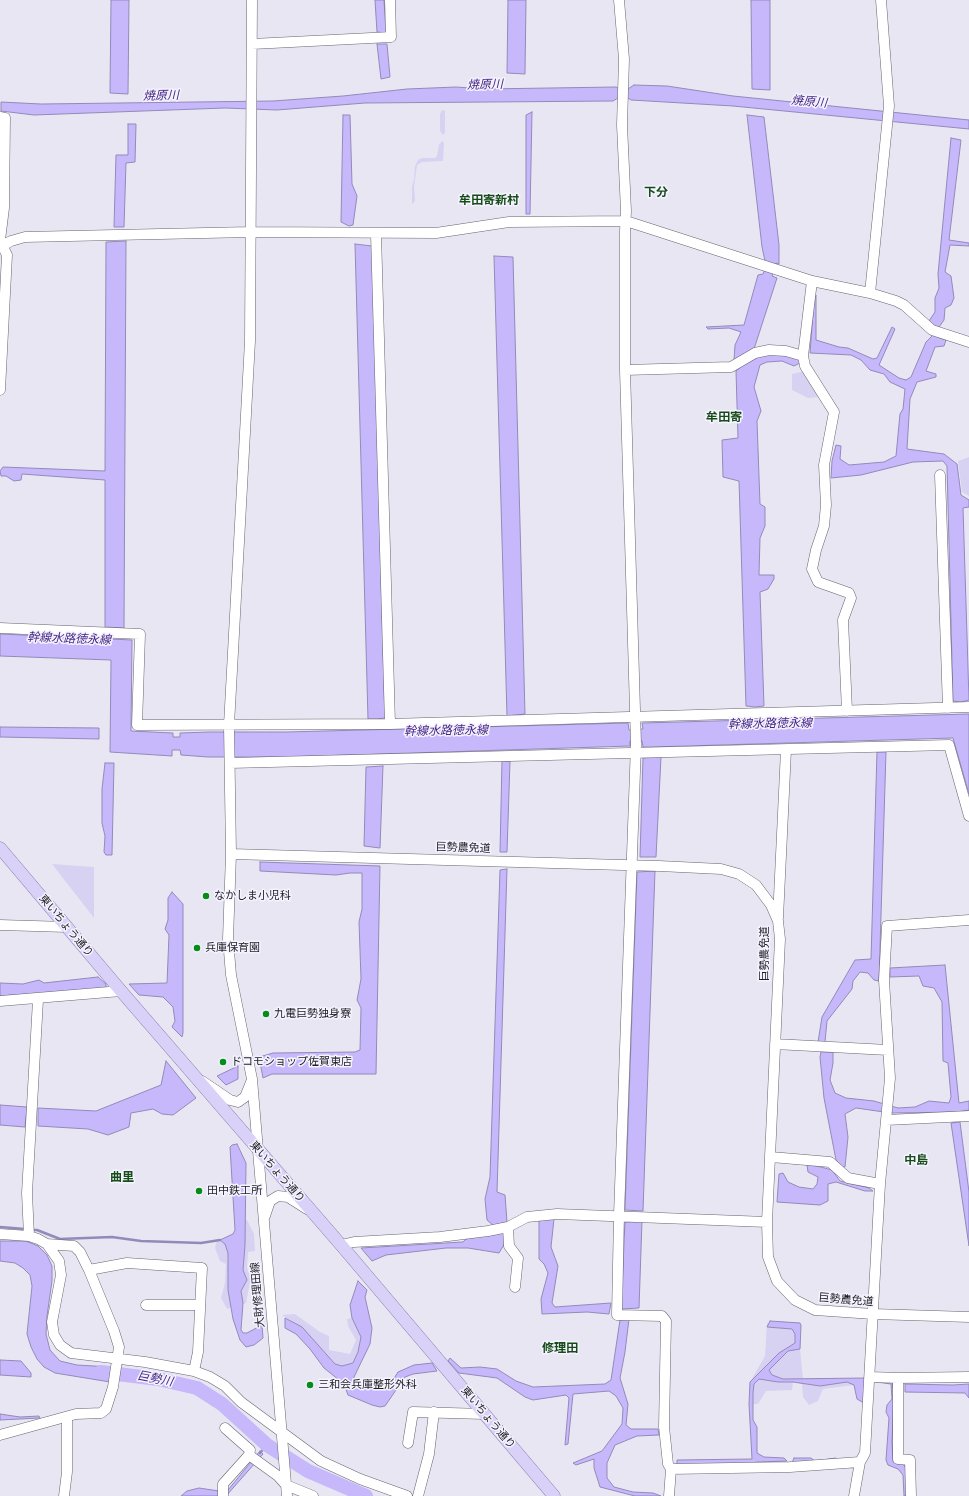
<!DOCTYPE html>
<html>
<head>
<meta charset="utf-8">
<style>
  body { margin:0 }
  canvas { display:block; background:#e8e6f2 }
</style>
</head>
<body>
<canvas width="969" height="1496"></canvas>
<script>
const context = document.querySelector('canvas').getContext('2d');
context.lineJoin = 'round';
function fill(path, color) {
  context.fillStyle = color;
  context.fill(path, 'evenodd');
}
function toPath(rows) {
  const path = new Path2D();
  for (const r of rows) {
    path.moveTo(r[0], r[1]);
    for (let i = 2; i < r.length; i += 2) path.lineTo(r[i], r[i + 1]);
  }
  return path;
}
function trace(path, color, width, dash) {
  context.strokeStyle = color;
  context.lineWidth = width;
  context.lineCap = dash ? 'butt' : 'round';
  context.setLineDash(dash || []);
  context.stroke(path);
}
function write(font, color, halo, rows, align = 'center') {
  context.font = font + ' Karla,"Noto Sans JP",sans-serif';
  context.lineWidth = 3;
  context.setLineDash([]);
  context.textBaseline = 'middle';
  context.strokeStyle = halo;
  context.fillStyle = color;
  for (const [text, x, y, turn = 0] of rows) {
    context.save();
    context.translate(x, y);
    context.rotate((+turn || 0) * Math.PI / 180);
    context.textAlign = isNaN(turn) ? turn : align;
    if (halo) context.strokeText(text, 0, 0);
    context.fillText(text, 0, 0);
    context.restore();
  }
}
fill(toPath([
  [442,110,445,111,445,133,443,135,440,131,440,114],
  [442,141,444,143,443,161,422,162,417,165,414,187,415,201,412,204,412,186,414,180,415,166,418,160,422,158,435,158,437,156,439,145],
  [805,371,821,397,808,398,792,390,792,374],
  [969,457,969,496,962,492,958,461],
  [52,864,94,867,94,918],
  [247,1220,254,1234,255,1251,248,1252,247,1268,251,1277,246,1303,227,1309,221,1298,225,1283,226,1264,220,1261,215,1248,217,1240,230,1240,238,1234,239,1221],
  [295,1314,320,1332,329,1336,329,1350,350,1354,356,1340,348,1326,347,1319,352,1318,361,1337,358,1352,353,1363,342,1366,335,1364,302,1328,282,1315],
  [767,1323,801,1325,800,1349,803,1379,855,1378,854,1385,823,1389,818,1401,809,1405,803,1397,802,1384,793,1382,792,1390,766,1391,758,1404,749,1404,750,1382,765,1356]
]), '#d7d2f2');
const water = toPath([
  [111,0,129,0,128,94,110,93,111,0],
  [375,0,384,0,386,33,377,32,375,0],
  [508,0,526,0,525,74,507,73,508,0],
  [751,0,770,0,770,90,752,89,751,0],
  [377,44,387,44,390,77,381,79,377,44],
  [634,85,667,86,733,96,969,120,969,129,733,106,631,100,628,98,618,98,613,101,365,103,277,110,225,108,34,115,1,111,1,102,41,104,273,101,343,96,407,89,456,87,484,89,616,87,620,89,628,89,634,85],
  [532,112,530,214,526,214,526,115,532,112],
  [343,115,350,115,352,184,357,196,353,225,349,226,341,222,343,115],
  [747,115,764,117,779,245,779,264,776,263,772,276,777,278,754,349,747,363,764,354,780,353,800,359,800,363,794,366,782,361,767,362,760,365,754,387,761,411,757,421,760,504,765,507,765,526,760,538,759,575,774,575,774,579,768,589,760,592,764,706,755,707,746,706,739,481,723,477,722,440,738,438,736,371,743,365,734,360,735,345,741,332,729,328,708,329,706,327,744,325,758,275,763,274,768,262,765,261,762,247,747,115],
  [128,124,136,124,135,162,126,163,124,227,114,227,116,155,128,155,128,124],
  [951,138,961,140,949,240,969,243,969,246,950,245,945,272,951,276,954,298,951,305,945,308,944,320,939,327,937,337,946,340,944,346,935,347,926,371,936,374,936,377,917,382,910,399,907,449,944,454,957,464,961,495,969,500,969,507,963,508,969,700,961,702,953,701,947,466,943,461,913,462,861,475,831,478,832,461,836,445,841,446,840,459,849,465,884,462,896,456,900,414,903,409,905,389,890,382,884,374,870,370,861,360,851,355,810,353,814,299,816,295,816,340,839,347,848,348,873,359,877,358,892,327,895,329,879,365,899,378,906,380,911,377,926,342,932,336,935,326,929,321,935,312,935,298,939,288,938,274,951,138],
  [126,241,124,628,105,627,105,480,22,474,21,480,14,481,6,476,1,476,0,471,3,467,105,471,106,242,126,241],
  [355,244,372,246,385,718,376,719,368,719,355,244],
  [494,256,513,257,525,714,507,716,494,256],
  [0,634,132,640,131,731,173,733,173,737,180,737,180,733,209,732,287,732,628,723,629,730,643,729,642,723,969,714,969,794,953,738,653,747,643,747,642,741,630,741,630,746,286,757,208,757,181,755,180,750,172,750,172,756,110,752,111,660,0,656,0,634],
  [0,727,99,728,99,739,0,737,0,727],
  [877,752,886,752,879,981,874,980,868,973,860,972,853,981,852,989,827,1021,825,1042,818,1042,822,1017,855,960,871,959,877,752],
  [661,757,656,857,640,857,643,758,661,757],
  [502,761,510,761,507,852,500,852,502,761],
  [105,763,114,763,112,855,106,855,104,852,105,836,102,823,102,789,105,763],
  [383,766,380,848,364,846,366,767,383,766],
  [260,862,380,866,376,1074,272,1074,263,1078,259,1057,273,1053,355,1052,360,1050,361,1008,357,1000,361,979,359,922,362,909,362,873,350,873,336,875,260,871,260,862],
  [507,869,497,1192,505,1195,507,1222,494,1226,487,1220,485,1199,490,1177,500,870,507,869],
  [655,871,643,1211,625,1210,637,872,655,871],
  [172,892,183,904,183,1033,182,1037,172,1027,175,1021,173,1007,163,997,139,995,129,984,167,983,169,935,165,929,168,920,168,898,172,892],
  [945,965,959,1103,969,1101,969,1110,958,1112,891,1113,856,1108,845,1114,848,1137,845,1167,842,1167,836,1160,824,1098,820,1057,821,1052,833,1052,833,1063,830,1080,835,1093,846,1098,874,1101,898,1108,915,1107,929,1101,949,1103,951,1097,948,1063,943,1061,942,1002,934,988,923,986,919,976,890,977,890,968,945,965],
  [98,977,106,984,106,989,0,996,0,983,23,984,39,980,44,983,98,977],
  [166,1061,196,1098,173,1115,162,1114,153,1109,131,1113,129,1127,108,1135,88,1129,38,1126,38,1108,96,1111,161,1085,166,1061],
  [238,1066,238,1079,226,1085,217,1076,238,1066],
  [0,1105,27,1107,25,1127,0,1125,0,1105],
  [960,1122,969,1192,969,1246,951,1123,960,1122],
  [237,1144,246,1163,245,1245,243,1270,247,1280,241,1291,243,1303,241,1330,243,1333,247,1333,262,1325,263,1338,254,1345,246,1347,240,1340,233,1319,228,1290,228,1253,225,1244,220,1240,233,1234,235,1230,230,1147,232,1145,237,1144],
  [807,1165,817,1166,832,1170,840,1181,869,1188,873,1191,865,1191,836,1182,828,1184,828,1201,820,1205,777,1202,779,1174,783,1173,788,1182,799,1187,813,1189,817,1184,818,1177,808,1172,807,1165],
  [554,1219,551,1247,558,1266,552,1303,555,1307,611,1303,609,1314,587,1312,542,1314,541,1299,548,1273,544,1264,539,1259,539,1220,554,1219],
  [642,1221,639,1308,621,1309,625,1222,642,1221],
  [503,1232,505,1243,499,1253,468,1248,446,1248,386,1255,372,1261,361,1248,463,1242,466,1239,503,1232],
  [0,1241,26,1241,38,1246,47,1255,52,1266,52,1281,47,1316,46,1334,50,1350,60,1361,77,1365,111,1367,110,1382,55,1373,44,1367,37,1359,31,1347,27,1334,32,1286,30,1275,23,1268,15,1263,0,1261,0,1241],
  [358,1281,367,1290,365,1297,372,1328,370,1344,354,1377,354,1381,360,1386,373,1389,382,1388,393,1380,398,1372,414,1365,432,1363,437,1371,413,1374,405,1377,385,1406,380,1407,372,1405,348,1395,344,1384,324,1368,310,1349,296,1334,285,1328,285,1318,302,1327,335,1364,342,1366,353,1363,358,1352,361,1337,352,1318,350,1305,358,1281],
  [629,1319,625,1352,620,1378,628,1404,626,1425,631,1429,658,1429,659,1435,637,1436,615,1445,607,1463,607,1478,614,1487,633,1492,653,1493,661,1496,635,1496,600,1487,594,1468,594,1459,576,1465,573,1463,602,1451,622,1424,623,1408,616,1396,609,1391,573,1394,568,1444,565,1445,569,1398,566,1395,533,1400,525,1397,497,1378,459,1373,448,1361,450,1358,461,1368,480,1367,497,1369,516,1381,533,1387,605,1384,611,1380,620,1320,629,1319],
  [770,1321,800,1323,801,1325,800,1349,788,1351,769,1370,772,1375,783,1379,866,1378,864,1403,857,1399,854,1385,847,1382,820,1386,793,1382,778,1382,759,1379,754,1384,753,1393,753,1420,757,1427,757,1453,764,1457,784,1458,787,1461,757,1462,744,1465,677,1465,677,1460,752,1459,749,1404,750,1382,779,1353,795,1343,795,1334,792,1329,767,1327,770,1321],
  [0,1360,21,1361,31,1373,31,1377,0,1375,0,1360],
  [876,1382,892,1382,894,1392,892,1442,893,1462,904,1465,906,1468,908,1496,904,1496,903,1475,898,1469,888,1465,886,1460,889,1418,886,1412,887,1405,892,1399,891,1384,876,1382],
  [905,1384,953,1385,969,1384,969,1398,965,1393,905,1392,905,1384],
  [0,1414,20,1417,39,1416,40,1418,0,1420,0,1414],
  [260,1451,263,1454,226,1496,181,1496,187,1491,199,1488,219,1491,220,1495,228,1490,260,1451],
  [794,1458,811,1458,815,1461,836,1458,835,1460,792,1463,794,1458]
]);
fill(water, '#c6b8fb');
trace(water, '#948aba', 1);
trace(toPath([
  [0,1227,25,1229],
  [30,1230,37,1230,60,1239,112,1237,141,1241,201,1243,220,1240],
  [260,1453,267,1445]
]), '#948aba', 2.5);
trace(toPath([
  [101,1372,158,1379,197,1388,222,1404,267,1445,308,1471,366,1496]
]), '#c6b8fb', 14);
const minor = toPath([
  [252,0,250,341,229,725,231,854,228,939,231,975,252,1079,287,1496],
  [619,0,624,59,622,125,626,211,625,231,625,370,636,744,619,1215,617,1315,662,1316,666,1321,664,1427,668,1464,671,1469,669,1496],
  [252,44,391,37,390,0],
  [0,117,5,118,4,208,0,240],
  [376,234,390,724],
  [0,241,7,255,0,390],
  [0,247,11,241,25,237,250,232,436,233,509,222,626,221,812,281,870,293,896,301,904,305,932,330,969,342],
  [870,293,889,106,881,0],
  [803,356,812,281],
  [625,370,731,367,755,353,769,350,786,351,803,356,805,366,834,412,824,465,826,505,824,526,816,550,812,569,818,582,849,593,851,598,843,620,847,711],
  [940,475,948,708],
  [0,628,140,634,137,725,390,724,969,707],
  [230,763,949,745,969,816],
  [231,854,659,866,721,869,739,874,756,885,771,905,778,921,780,939,767,1222,768,1257,777,1281,795,1300,815,1310,873,1314,969,1317],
  [778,918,786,750],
  [0,925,67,927],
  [0,1001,121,991],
  [775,1044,888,1050],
  [202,1081,230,1100,238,1102,245,1097,251,1082],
  [886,1120,969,1116],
  [771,1157,830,1162,848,1178,880,1184],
  [265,1216,270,1201,278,1196,288,1197,307,1209],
  [508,1227,509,1246,518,1258,515,1287],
  [0,1234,29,1236,38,1239,47,1244,59,1261,61,1275,52,1322,54,1335,60,1345,71,1353,145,1362,194,1371,210,1377,225,1386,241,1402,321,1461,360,1479,407,1496],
  [29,1236,27,1193,38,1000],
  [341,1245,354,1242,440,1237,488,1231,508,1227,527,1217,557,1214,767,1222],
  [89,1270,127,1263,202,1268,198,1352,194,1371],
  [146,1305,200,1305],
  [871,1377,898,1378,969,1377],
  [898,1378,898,1459,910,1460,911,1496],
  [0,1435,76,1414,101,1413,106,1409,113,1387,119,1347,114,1331,89,1270,80,1252,74,1246,47,1244],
  [408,1443,413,1412,485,1414],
  [249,1455,278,1476,286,1485,313,1496],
  [671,1469,790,1467,860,1462,865,1453,880,1184,890,1078,884,980,887,926,969,920],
  [64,1496,67,1472,67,1417],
  [223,1496,223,1484,249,1455,250,1450,225,1428],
  [418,1496,429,1454,434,1412],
  [854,1496,860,1462]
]);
const major = toPath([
  [0,848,121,991,341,1245,554,1496]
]);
trace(minor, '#66656f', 11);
trace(major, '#887fab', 13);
trace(minor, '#fff', 10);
trace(major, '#dad1f9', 12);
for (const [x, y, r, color] of [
  [206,896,4,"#058c19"],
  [197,948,4,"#058c19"],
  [266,1014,4,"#058c19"],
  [223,1062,4,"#058c19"],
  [199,1191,4,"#058c19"],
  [310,1385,4,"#058c19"]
]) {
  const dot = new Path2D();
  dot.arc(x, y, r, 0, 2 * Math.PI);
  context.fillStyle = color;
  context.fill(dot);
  trace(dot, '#f5f3ff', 1.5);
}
write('11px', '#1e1e22', '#f5f3ff', [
  ["巨勢農免道",463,848,2],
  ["東いちょう通り",66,926,50],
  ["巨勢農免道",765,954,-90],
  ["東いちょう通り",277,1172,49],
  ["大財修理田線",258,1295,-95],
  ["巨勢農免道",846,1300,5],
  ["東いちょう通り",488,1418,50]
]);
write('11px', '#1e1e22', '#f5f3ff', [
  ["なかしま小児科",214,896],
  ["兵庫保育園",205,948],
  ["九電巨勢独身寮",274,1014],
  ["ドコモショップ佐賀東店",231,1062],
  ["田中鉄工所",207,1191],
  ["三和会兵庫整形外科",318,1385]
], 'left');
write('italic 12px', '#462684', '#f5f3ff', [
  ["焼原川",485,85,-1],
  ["焼原川",161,96,-1],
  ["焼原川",809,102,5],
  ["幹線水路徳永線",69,639,2],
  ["幹線水路徳永線",770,724,-1],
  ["幹線水路徳永線",446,731,-1],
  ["巨勢川",155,1379,11]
]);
write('bold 12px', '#164c18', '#f5f3ff', [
  ["下分",656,193],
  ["牟田寄新村",489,201],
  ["牟田寄",724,418],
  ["中島",916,1161],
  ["曲里",122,1178],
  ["修理田",560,1349]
]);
</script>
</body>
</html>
